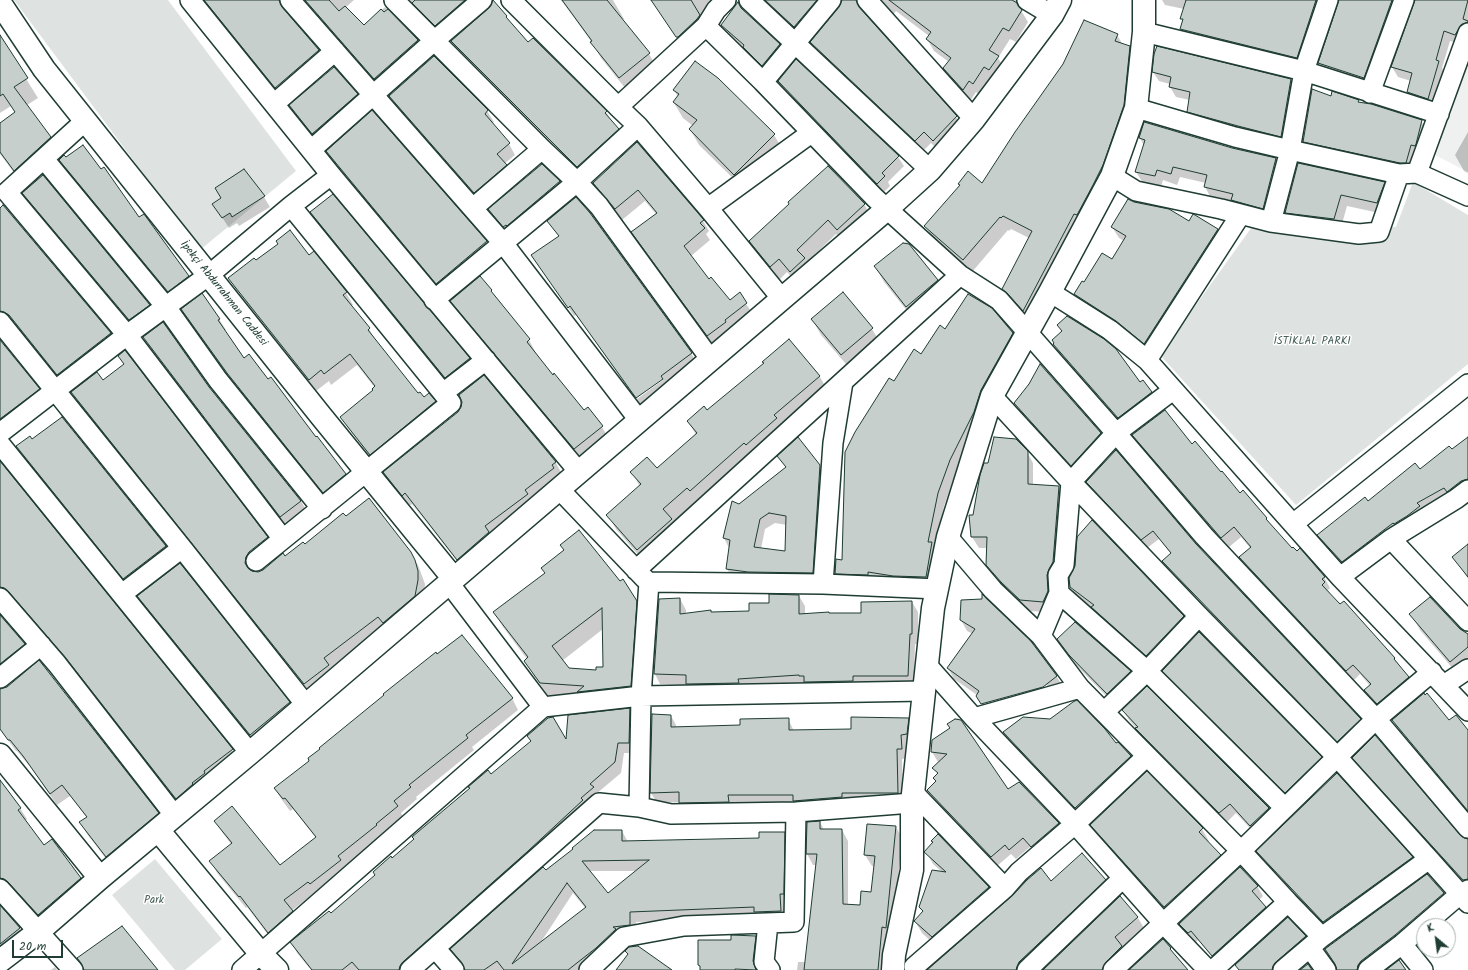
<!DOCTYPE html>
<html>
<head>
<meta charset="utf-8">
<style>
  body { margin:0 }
  #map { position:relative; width:1468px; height:970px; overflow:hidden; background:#fff; font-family:Kalam,sans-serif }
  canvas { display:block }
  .north { position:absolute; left:1416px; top:918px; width:40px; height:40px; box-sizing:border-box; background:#fff; border:1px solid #a5b1ae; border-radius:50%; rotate:331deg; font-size:11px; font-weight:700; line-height:16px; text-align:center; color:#1f3d34 }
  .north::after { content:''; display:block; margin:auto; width:14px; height:18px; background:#1f3d34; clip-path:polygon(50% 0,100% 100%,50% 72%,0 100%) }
  .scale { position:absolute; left:12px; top:940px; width:51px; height:18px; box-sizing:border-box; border:2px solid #1f3d34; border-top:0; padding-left:5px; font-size:12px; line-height:14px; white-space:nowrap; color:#1f3d34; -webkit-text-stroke:3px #fff; paint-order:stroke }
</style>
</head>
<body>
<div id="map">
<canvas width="1468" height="970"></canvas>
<div class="north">K</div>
<div class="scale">20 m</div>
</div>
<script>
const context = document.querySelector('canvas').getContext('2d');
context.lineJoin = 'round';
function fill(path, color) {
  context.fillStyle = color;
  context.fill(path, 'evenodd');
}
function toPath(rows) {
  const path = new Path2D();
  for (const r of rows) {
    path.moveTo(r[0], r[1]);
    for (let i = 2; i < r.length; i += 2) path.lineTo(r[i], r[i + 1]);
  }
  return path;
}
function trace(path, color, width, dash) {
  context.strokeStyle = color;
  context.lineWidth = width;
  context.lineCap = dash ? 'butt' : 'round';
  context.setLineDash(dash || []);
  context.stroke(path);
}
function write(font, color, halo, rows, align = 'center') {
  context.font = font + ' Kalam,sans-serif';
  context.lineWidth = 3;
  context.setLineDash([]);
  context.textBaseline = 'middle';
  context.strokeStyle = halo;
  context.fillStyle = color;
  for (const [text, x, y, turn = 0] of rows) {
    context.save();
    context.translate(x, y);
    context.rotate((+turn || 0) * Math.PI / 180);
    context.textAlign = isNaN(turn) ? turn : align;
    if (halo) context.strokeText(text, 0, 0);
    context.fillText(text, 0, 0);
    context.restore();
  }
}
fill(toPath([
  [1468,55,1468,172,1431,153]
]), '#eef1f0');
fill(toPath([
  [14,0,168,0,296,171,200,250],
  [1413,182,1468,215,1468,364,1296,505,1160,355,1254,224,1396,227],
  [155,859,222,939,185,970,175,970,112,895]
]), '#dee3e2');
fill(toPath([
  [203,0,292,0,285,7,284,12,318,51,324,61,282,98],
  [301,0,354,0,345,8,364,26,385,7,418,41,423,51,380,89,305,3],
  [403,0,484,0,441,35],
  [561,0,613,0,624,19,622,20,649,54,658,69,629,93,601,58,593,44],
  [652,0,737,0,731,1,684,49],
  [755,0,1039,0,1024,6,1022,12,1028,22,1016,42,1010,39,998,58,1005,69,980,95,976,92,970,101,951,80,944,68,949,62,934,51,927,39,929,36,896,11,893,15,863,8,863,13,956,117,963,129,940,152,931,143,922,152,818,54,811,42,843,2,834,1,801,38],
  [1162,0,1329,0,1302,67,1187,39,1181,29,1183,22,1181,18,1184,9,1165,5],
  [1339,0,1405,0,1369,88,1325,73,1319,63],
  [1415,0,1468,0,1468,34,1461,44,1450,41,1442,68,1444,72,1434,108,1414,102,1408,92,1411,81,1398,77,1392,67],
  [742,10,779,45,785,55,768,75,750,57,747,52,728,35,723,25],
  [506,16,511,24,528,43,606,112,624,139,584,177,458,52,452,42],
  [1117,35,1123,45,1129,47,1137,61,1110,179,1031,324,1011,303,1003,289,1029,238,1011,229,1009,231,1008,230,972,272,933,240,926,226,983,184],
  [0,37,38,98,27,105,50,137,62,158,138,219,189,276,195,288,175,303,67,171,59,159,42,175,149,305,157,319,137,333,31,207,23,193,27,190,0,154,0,124,15,113,11,106,0,113],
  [434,57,487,111,494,122,492,124,509,144,515,155,504,164,512,176,481,203,396,107,390,96],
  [1153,72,1291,80,1296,90,1287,146,1194,121,1188,111,1190,100,1176,97,1170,87,1170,84,1159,81],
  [779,82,898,157,904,166,888,182,890,186,883,193,784,91],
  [674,90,774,135,783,150,744,189,699,145,690,129,693,126,683,118,674,103,678,97],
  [357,95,364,107,320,146,298,118,290,106],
  [1331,97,1358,101,1359,103,1421,121,1427,131,1412,173,1310,152,1304,141],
  [1145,123,1232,149,1276,159,1282,170,1269,219,1211,198,1205,187,1206,183,1180,177,1177,185,1163,180,1161,187,1143,183,1136,172,1144,146,1140,138],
  [1468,132,1468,173,1464,171,1455,155],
  [637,143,703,221,709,231,706,234,710,240,691,256,709,280,729,302,739,294,753,314,714,346,639,243,632,232,656,214,645,201,622,220,600,194,594,183],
  [327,152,486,242,492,253,443,295,334,163],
  [1299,164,1384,183,1391,194,1384,214,1347,206,1340,231,1293,224,1286,213],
  [542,165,560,182,565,192,510,236,495,220,490,210],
  [244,171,264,197,270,207,239,226,237,223,229,228,220,214,222,199],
  [333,196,469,359,476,371,452,389,318,224,311,212],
  [864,204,872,218,845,243,836,234,806,263,812,273,799,285,787,272,779,280,758,255,750,241],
  [3,206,110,334,117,345,64,386,16,327,12,323,0,325,0,208],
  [590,214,691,353,697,363,642,407,637,399,663,380,663,377,635,397,576,315,574,316,538,265,559,237,548,221],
  [1112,227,1218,230,1224,241,1151,354,1082,305,1075,294,1084,284,1112,260,1124,241,1119,238],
  [906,242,937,281,946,296,916,322,884,282,875,266],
  [313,253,346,293,353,305,351,306,369,329,376,341,418,395,435,402,441,414,377,466,348,428,341,417,374,391,375,388,357,365,331,385,329,381,316,391,236,290,229,278,256,262,309,256],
  [843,294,872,329,881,344,851,370,821,335,812,319],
  [452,301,529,340,536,353,535,354,583,412,602,427,609,439,582,461,459,314],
  [182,309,219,319,226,330,224,331,243,359,345,475,351,486,330,503,234,385,189,320],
  [1058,325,1140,383,1151,393,1156,402,1123,426,1059,353,1054,345,1062,332],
  [945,330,1012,333,1019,345,956,472,944,506,935,550,933,589,843,585,836,573,843,561,894,382],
  [144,338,209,387,301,501,308,514,288,529,151,350],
  [789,340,820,377,828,391,699,504,696,502,673,522,680,534,646,564,616,529,608,515,640,487,632,472,657,469,696,435,688,421,707,412,764,364],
  [0,341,39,389,45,401,0,436],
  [125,352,267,538,274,550,253,570,252,572,258,573,304,546,410,552,418,565,425,584,423,606,312,696,79,405,72,393,103,381,125,365,119,356],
  [484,377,556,463,562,474,464,570,412,504,409,506,391,484,385,473,459,412],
  [1015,403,1100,433,1106,444,1077,475,1021,414],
  [62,418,166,547,172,557,130,589,23,457,17,446,32,440],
  [1133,435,1192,445,1292,550,1324,577,1330,588,1328,590,1330,593,1330,594,1394,658,1415,688,1383,714,1371,701,1365,690,1370,686,1360,674,1353,681,1246,568,1240,557,1250,548,1241,537,1228,548,1139,445],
  [1468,438,1468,493,1349,574,1325,547,1318,535,1368,502,1452,451],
  [1027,452,1033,463,1033,486,1059,487,1065,498,1050,612,1027,611,1009,594,993,576,987,564,988,548,979,548,972,537,973,516],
  [778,456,820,466,826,476,818,583,733,579,727,569,729,548,724,538,739,505,786,468],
  [775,523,787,525,786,552,761,549,765,529],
  [0,463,232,750,239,761,183,810,74,669,16,602,0,601],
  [1087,482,1195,544,1360,719,1365,729,1343,750,1168,570,1163,561,1171,554,1159,539,1147,548,1093,491],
  [1468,546,1468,579,1454,557],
  [180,565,289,703,296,716,258,747,146,609,139,596],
  [1076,566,1183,617,1189,626,1152,665,1098,617,1094,610,1077,597,1071,587],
  [545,573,636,601,645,617,639,701,550,698,534,676,525,661,527,659,503,627,494,612],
  [603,629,604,668,597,672,568,669,562,661],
  [799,596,805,606,805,615,862,614,912,602,918,612,918,644,915,644,914,686,693,694,687,685,660,684,655,674,660,600,680,599,686,610,686,614,750,612,769,604],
  [1411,614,1466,632,1468,635,1468,670,1460,677,1420,630],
  [0,616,24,644,31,656,0,681],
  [961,620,1029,641,1057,677,1063,687,983,706,977,695,954,679,948,668,973,634,967,631],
  [1047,685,1048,687,983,705,983,703],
  [1058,639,1130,672,1136,682,1113,703,1076,665],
  [1164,671,1321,758,1327,769,1286,797,1170,682],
  [1147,688,1269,809,1274,819,1257,836,1236,813,1226,823,1142,739,1137,729,1129,720,1123,710],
  [0,690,158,813,164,825,113,868,87,834,81,823,87,818,70,796,57,805,31,768,17,751,16,751,0,729],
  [512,698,518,710,472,747,474,750,416,797,417,799,401,813,404,818,383,837,344,868,347,872,317,895,315,893,291,911,299,923,275,944,247,907,246,908,217,873,211,861,231,844,222,832,215,821,280,866,316,838,293,809,290,811,282,800,275,789],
  [629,709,635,720,635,753,624,753,621,773,596,794,599,798,411,970,311,970,297,953,292,943,331,915,376,875,392,859,531,742,528,736,567,742],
  [671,716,676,725,676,728,741,726,788,719,794,731,852,730,908,719,914,728,912,744,907,744,907,758,902,759,903,803,686,813,680,802,657,803,651,793],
  [958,718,1008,790,1019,783,1058,824,1064,834,1037,856,1030,847,1016,859,1011,854,997,866,934,799,928,790,936,782,934,778,938,775,934,768,940,762,938,762,932,752,951,728,949,725],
  [1393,721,1449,721,1468,731,1468,813,1399,731],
  [1004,732,1116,744,1131,756,1136,766,1081,817,1009,742],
  [1357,761,1464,839,1468,840,1468,889,1362,771],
  [1147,773,1202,829,1209,841,1207,842,1220,855,1227,867,1172,918,1098,837,1092,825],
  [1337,774,1412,858,1417,867,1329,931,1263,861,1258,852],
  [0,789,20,808,27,819,25,821,43,846,80,878,87,889,45,925,0,884],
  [820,822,824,830,842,830,848,841,848,905,861,906,872,893,875,866,872,866,865,855,896,827,902,838,892,938,884,970,797,970,798,962,805,962,807,961,817,865,813,865,807,854],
  [622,831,628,842,760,839,784,833,790,843,786,922,759,918,636,922,635,935,588,970,466,970,452,949,546,872],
  [589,871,637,871,607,895],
  [573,893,586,909,539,945],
  [938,835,988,888,995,900,939,949,922,933,915,921,923,912,920,907,942,872,933,864,926,852,934,843],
  [1427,875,1444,894,1450,904,1369,970,1338,970,1326,950],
  [1105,880,1111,890,1028,970,929,970,1051,882],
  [1257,886,1263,896,1259,900,1271,918,1219,965,1198,940,1195,943,1186,934,1180,924],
  [1120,898,1138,918,1144,928,1122,947,1128,957,1114,970,1044,970],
  [0,907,19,928,25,939,0,959],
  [1287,919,1305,937,1311,947,1284,970,1239,970,1236,965],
  [755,937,761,947,758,970,701,970,699,965,731,941],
  [55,967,57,970,51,970]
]), '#0003');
const building = toPath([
  [204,0,279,0,282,7,319,50,275,88,204,0],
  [305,0,329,0,339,11,345,6,364,25,381,9,384,12,388,9,418,40,374,79,305,0],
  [415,0,465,0,435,26,412,3,415,0],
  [493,0,507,16,506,17,528,42,533,38,607,111,605,113,619,129,577,167,451,41,489,8,493,0],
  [562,0,607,0,650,53,619,78,590,42,592,41,562,0],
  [651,0,691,0,700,15,697,19,678,37,676,37,651,0],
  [765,0,817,0,794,27,765,0],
  [842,0,856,0,859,7,957,116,933,141,924,132,915,141,810,42,839,7,842,0],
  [889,0,1012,0,1017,3,1022,10,1009,31,1003,28,989,50,999,56,989,70,984,67,973,84,969,81,963,90,943,68,951,58,926,39,931,32,889,0],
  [1186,0,1316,0,1297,58,1180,29,1183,19,1180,19,1186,0],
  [1339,0,1392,0,1364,78,1318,63,1339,0],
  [1415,0,1468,0,1463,19,1468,21,1468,22,1461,25,1455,35,1444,31,1436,60,1439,61,1428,99,1407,92,1412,73,1391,67,1415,0],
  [738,2,741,8,780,44,762,66,743,47,744,45,721,25,738,2],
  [1084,20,1118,34,1115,41,1130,46,1124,105,1103,165,1093,185,1077,215,1074,214,1023,311,1007,293,1002,289,1032,231,1003,216,1001,218,1000,217,963,260,924,226,960,185,958,184,968,171,982,183,1015,132,1063,64,1084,20],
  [0,35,28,78,14,87,51,137,14,171,0,152,0,123,15,112,3,94,0,96,0,35],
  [1157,46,1291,79,1281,137,1238,126,1187,112,1190,92,1169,87,1171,77,1152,72,1154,54,1157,46],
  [434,56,488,110,485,114,510,143,497,154,507,165,474,193,389,96,434,56],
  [796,59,899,156,882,173,885,176,877,184,778,81,796,59],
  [695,61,718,78,775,134,734,175,689,129,697,120,673,102,679,94,673,90,695,61],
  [334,67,358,94,312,134,289,105,334,67],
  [1312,89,1331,96,1332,91,1359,100,1358,102,1371,104,1422,120,1416,144,1415,146,1411,145,1406,163,1400,163,1303,142,1312,89],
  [372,110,487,241,436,284,326,151,372,110],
  [1144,122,1232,148,1276,158,1263,209,1231,200,1233,194,1204,187,1207,175,1173,167,1171,174,1157,170,1155,176,1135,172,1145,140,1139,138,1144,122],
  [637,142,704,220,700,223,705,228,684,246,709,279,711,277,730,300,740,292,747,303,725,320,726,322,707,336,631,232,657,213,638,190,615,209,593,183,637,142],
  [83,145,101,169,104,167,139,217,144,214,189,276,168,292,59,160,64,155,66,157,83,145],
  [1298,163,1385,182,1377,203,1341,195,1334,219,1285,213,1298,163],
  [542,164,560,181,507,226,506,225,503,227,488,209,542,164],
  [828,166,865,204,837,230,828,220,797,250,805,258,790,272,779,259,770,267,749,241,789,204,788,202,828,166],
  [244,169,265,196,232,217,230,213,222,218,212,204,221,198,215,188,244,169],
  [43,175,150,305,129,320,22,193,43,175],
  [333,194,470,358,445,378,310,212,333,194],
  [576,197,590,213,692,353,661,376,663,379,636,398,570,306,568,308,531,255,559,236,547,221,576,197],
  [1128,199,1134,202,1169,209,1189,221,1193,214,1195,215,1218,229,1144,344,1116,321,1074,294,1082,281,1084,282,1102,253,1112,259,1126,236,1111,227,1128,199],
  [3,205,111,333,57,375,9,315,4,312,0,311,0,208,3,205],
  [290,230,309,255,314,251,347,292,343,295,370,328,368,330,418,393,420,392,424,397,429,393,436,401,370,455,340,417,373,390,372,389,375,386,350,354,324,374,321,370,309,380,228,278,254,258,256,260,278,244,276,241,290,230],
  [903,243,909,244,938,280,906,307,874,266,903,243],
  [480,276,492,290,491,291,530,339,527,342,553,375,554,373,584,410,588,407,603,426,574,449,450,301,480,276],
  [843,292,873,328,841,355,811,319,843,292],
  [202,293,220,319,218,320,244,358,249,354,268,379,271,377,316,437,317,436,346,474,323,493,227,373,181,309,202,293],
  [968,294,992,308,1013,333,981,390,974,412,950,460,938,493,928,542,932,542,926,577,893,576,868,572,868,575,835,574,836,559,842,560,845,452,855,432,889,378,894,381,914,349,921,354,940,325,945,329,968,294],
  [1067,316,1104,339,1116,349,1140,382,1143,380,1152,392,1118,418,1053,344,1054,343,1052,340,1062,331,1057,325,1067,316],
  [163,322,209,387,301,501,280,517,143,337,163,322],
  [789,339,820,376,774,415,777,418,746,445,744,443,690,491,687,488,663,509,672,519,637,550,606,515,641,484,630,472,647,457,657,468,697,433,687,421,704,406,707,410,764,363,762,362,789,339],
  [0,340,40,389,0,419,0,340],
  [125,350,268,537,249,552,246,557,245,563,248,568,252,571,258,572,263,570,283,553,285,556,303,542,305,544,343,513,346,516,369,498,411,552,415,560,418,571,418,580,415,596,383,623,378,617,324,658,329,665,304,684,71,392,97,372,103,380,124,364,118,356,125,350],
  [1040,364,1101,433,1071,466,1014,403,1029,384,1040,364],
  [484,375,556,462,552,465,554,468,525,490,528,494,485,526,489,532,457,560,405,493,402,496,383,472,458,412,461,407,462,402,459,395,484,375],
  [1165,410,1192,444,1195,441,1221,472,1222,471,1240,493,1243,490,1267,518,1266,519,1292,548,1293,547,1297,551,1300,548,1325,577,1322,579,1325,582,1322,585,1340,604,1344,601,1395,658,1394,659,1409,677,1377,704,1364,690,1371,684,1353,665,1346,671,1239,557,1251,547,1234,527,1221,538,1132,435,1165,410],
  [62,417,166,546,123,579,16,446,30,436,32,439,62,417],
  [798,437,820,465,813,573,748,572,726,569,730,540,723,538,732,501,739,504,786,467,777,456,798,437],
  [769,513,786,516,785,551,754,547,760,519,769,513],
  [994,437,1016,439,1028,451,1028,484,1059,486,1053,562,1049,569,1047,575,1048,591,1043,602,1020,600,1001,582,986,565,987,537,971,537,969,515,973,515,980,475,984,463,988,463,994,437],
  [1468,437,1468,479,1461,481,1447,492,1444,488,1417,503,1420,506,1407,516,1394,524,1393,523,1342,562,1317,535,1365,497,1368,501,1415,463,1420,469,1449,446,1452,449,1468,437],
  [1116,450,1196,544,1361,719,1337,742,1162,561,1171,553,1153,531,1141,540,1086,482,1116,450],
  [0,461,233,749,204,771,205,773,192,783,193,784,176,799,65,657,8,591,4,588,0,587,0,461],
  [1092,520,1184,616,1146,656,1091,607,1094,605,1070,587,1069,578,1075,566,1077,537,1092,520],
  [579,530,620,581,623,579,637,601,631,686,577,692,584,686,540,683,524,661,528,657,493,612,545,573,541,568,564,550,560,545,579,530],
  [602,608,603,667,596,667,596,670,569,668,552,646,602,608],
  [1468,544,1468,577,1452,557,1468,544],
  [180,563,290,702,250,735,137,596,180,563],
  [769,594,799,595,799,614,829,612,829,613,861,613,861,602,912,601,912,634,910,634,908,676,853,676,853,681,804,682,804,676,799,676,799,675,738,679,739,683,686,684,686,675,654,674,659,599,680,598,680,614,711,610,711,612,749,611,749,603,769,603,769,594],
  [982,594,1030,640,1057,676,1043,687,981,704,976,696,979,691,947,668,975,629,960,620,961,600,982,599,982,594],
  [1430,597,1460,629,1468,634,1468,647,1450,662,1409,614,1430,597],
  [0,615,25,644,0,664,0,615],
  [1075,622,1131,671,1107,694,1069,655,1057,639,1075,622],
  [1199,632,1322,757,1285,793,1162,671,1199,632],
  [462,635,513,698,466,735,468,738,409,785,411,787,394,801,398,806,376,824,377,825,338,856,341,860,310,884,308,882,284,900,293,911,268,933,240,896,239,897,209,861,232,843,214,821,232,806,280,865,316,837,285,798,283,799,274,788,309,761,308,758,320,749,319,748,384,695,383,694,436,652,437,654,462,635],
  [39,660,159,813,106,857,79,822,87,817,62,785,50,794,23,756,10,740,8,740,0,729,0,689,7,687,39,660],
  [1147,686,1269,808,1250,826,1230,804,1219,813,1135,728,1138,727,1122,710,1147,686],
  [1424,693,1425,695,1427,693,1449,720,1456,715,1468,730,1468,811,1392,720,1424,693],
  [1077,700,1105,729,1116,743,1118,742,1131,756,1075,808,1003,732,1023,717,1050,719,1073,702,1077,700],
  [630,708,629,743,618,743,615,762,590,784,594,787,581,798,583,800,528,851,403,962,400,966,399,970,359,970,352,962,342,970,312,970,290,942,329,911,331,913,375,875,373,872,391,856,392,858,414,839,412,837,470,788,468,787,488,770,491,774,531,741,527,736,548,718,553,717,566,739,568,715,630,708],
  [652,714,671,715,671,727,740,725,740,719,789,718,789,730,851,729,851,717,909,718,907,734,901,735,902,749,897,749,898,793,842,793,842,797,793,801,793,795,728,795,729,802,679,803,679,792,650,793,652,714],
  [955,719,961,720,1008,789,1019,782,1059,823,1031,847,1023,838,1009,850,1005,845,991,857,927,790,936,781,933,778,938,773,932,768,947,754,931,752,932,740,950,728,947,724,955,719],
  [1375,735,1460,835,1464,838,1468,839,1468,879,1463,880,1352,758,1375,735],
  [1147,771,1203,828,1199,832,1221,855,1164,907,1090,825,1147,771],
  [1337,773,1413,857,1323,922,1256,851,1337,773],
  [0,780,21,808,18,810,44,845,52,839,81,878,38,915,8,882,4,879,0,878,0,780],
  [820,821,820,829,842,829,843,904,860,905,861,891,871,892,875,856,864,855,867,824,896,826,886,928,882,927,878,970,804,970,817,854,806,854,807,822,820,821],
  [594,830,622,830,622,841,759,838,759,832,785,832,784,894,780,894,781,911,754,912,754,907,630,912,630,925,613,927,616,929,596,948,568,970,504,970,497,961,484,970,465,970,462,963,450,949,543,867,546,870,573,849,572,848,594,830],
  [649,860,608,893,582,861,649,860],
  [567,883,586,907,512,964,567,883],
  [938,834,989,887,932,937,914,921,923,911,919,907,932,870,946,872,924,852,933,842,931,841,938,834],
  [1082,853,1106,880,1019,962,1016,970,927,970,1012,896,1027,880,1041,868,1051,881,1082,853],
  [1240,867,1258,886,1252,891,1266,907,1212,956,1191,931,1188,933,1179,924,1240,867],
  [1427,874,1444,893,1395,935,1361,961,1358,965,1357,970,1337,970,1335,964,1325,949,1427,874],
  [1120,896,1138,917,1115,937,1122,946,1106,962,1102,970,1043,970,1120,896],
  [0,905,20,928,0,944,0,905],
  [1288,917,1306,936,1276,962,1273,966,1272,970,1239,970,1235,965,1288,917],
  [122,926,158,970,84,970,81,963,77,958,122,926],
  [731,935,756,936,753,961,756,970,735,969,735,970,700,970,700,966,698,965,698,940,731,940,731,935],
  [1163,939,1171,948,1170,949,1188,970,1129,970,1163,939],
  [638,946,672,970,616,970,628,954,625,951,629,947,638,946],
  [1399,960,1406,970,1386,970,1399,960],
  [1308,964,1312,970,1300,970,1308,964]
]);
fill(building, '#c7cfcc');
trace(building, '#1f3d34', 1);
const minor = toPath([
  [190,0,331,175,579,472],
  [290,0,503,243,639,420],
  [394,0,542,149,577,182,599,206,711,360],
  [511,0,618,107,638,126,708,208,811,133],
  [749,0,930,170],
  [867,0,974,119],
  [1027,0,1052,15],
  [1144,32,1304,71,1439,114],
  [763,82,831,0],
  [1370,93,1404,0],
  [274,104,335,51],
  [618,107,706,26,716,10,726,0],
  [1136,108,1235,137,1290,150,1399,174,1417,173,1468,196],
  [85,121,7,192,127,335,283,539],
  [311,150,434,41,482,0],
  [44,159,166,307,218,380,322,509],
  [1417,173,1468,33],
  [1112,176,1136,191,1221,209,1271,222,1359,234,1379,232,1399,174],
  [473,208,542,149],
  [708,208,782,299],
  [1271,222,1290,150,1304,71,1328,0],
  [960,275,999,300,1116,433,1204,536,1376,719,1468,828],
  [1050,292,1110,330,1147,360,1340,577,1468,711],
  [434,300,577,182,638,126],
  [0,322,182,548,306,705],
  [1147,360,1241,214],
  [443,393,486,360],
  [992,396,1071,482,1199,616,1338,758,1429,859,1322,937,1283,970],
  [0,433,127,335,209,275,291,206,331,175],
  [0,444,250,753],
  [559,489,645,579],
  [1293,524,1468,384],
  [948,537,993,590,1041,636,1080,688,1241,851,1288,902,1322,937],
  [1391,539,1468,621],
  [256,561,451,403,291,206],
  [636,570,960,275,875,198,763,82,706,26],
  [1340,577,1391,539,1456,499,1468,490],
  [449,583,543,707],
  [823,584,833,443,843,382],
  [1059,593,1147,671,1285,808],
  [122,594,182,548],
  [0,598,57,664,175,816],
  [1041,636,1059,593,1058,575,1064,565,1071,482,1116,433,1173,390],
  [927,665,974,718,1075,824,1163,923,1208,970],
  [0,678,41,645],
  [1444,685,1468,669],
  [1104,712,1147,671,1199,616],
  [974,718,1080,688],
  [913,792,1005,888],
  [639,807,641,696,649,582,823,584,938,589],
  [1429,859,1468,903],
  [0,889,73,970],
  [768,923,764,962,770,970],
  [1402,944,1423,970],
  [435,948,454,970],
  [1310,948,1326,970],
  [914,967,1005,888,1019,872,1075,824,1147,756],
  [242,970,543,707,641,696,924,691],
  [410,970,599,803,639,807,671,814,796,812,912,803],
  [589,970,624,937,684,926,794,922,796,812],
  [1027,970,1123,878],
  [1113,970,1241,851,1376,719,1432,672],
  [1213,970,1288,902],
  [1368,970,1402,944,1459,895,1468,890]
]);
const tertiary = toPath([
  [0,3,44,69,321,416,454,579],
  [0,755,100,878],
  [158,830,261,954,277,970],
  [0,961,38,932,100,878,250,753,887,209,930,170,974,119,1052,15,1060,0],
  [893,970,894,955,912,870,912,803,933,608,948,537,992,396,1050,292,1112,176,1136,108,1144,32,1144,0]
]);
trace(minor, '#1f3d34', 22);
trace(tertiary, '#1f3d34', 25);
trace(minor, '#fff', 19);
trace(tertiary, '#fff', 22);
write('11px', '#1f3d34', '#fff', [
  ["İpekçi Abdurrahman Caddesi",223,294,51]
]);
write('11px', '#455e57', '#fff', [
  ["İSTİKLAL PARKI",1312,342],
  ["Park",154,901]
]);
</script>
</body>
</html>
